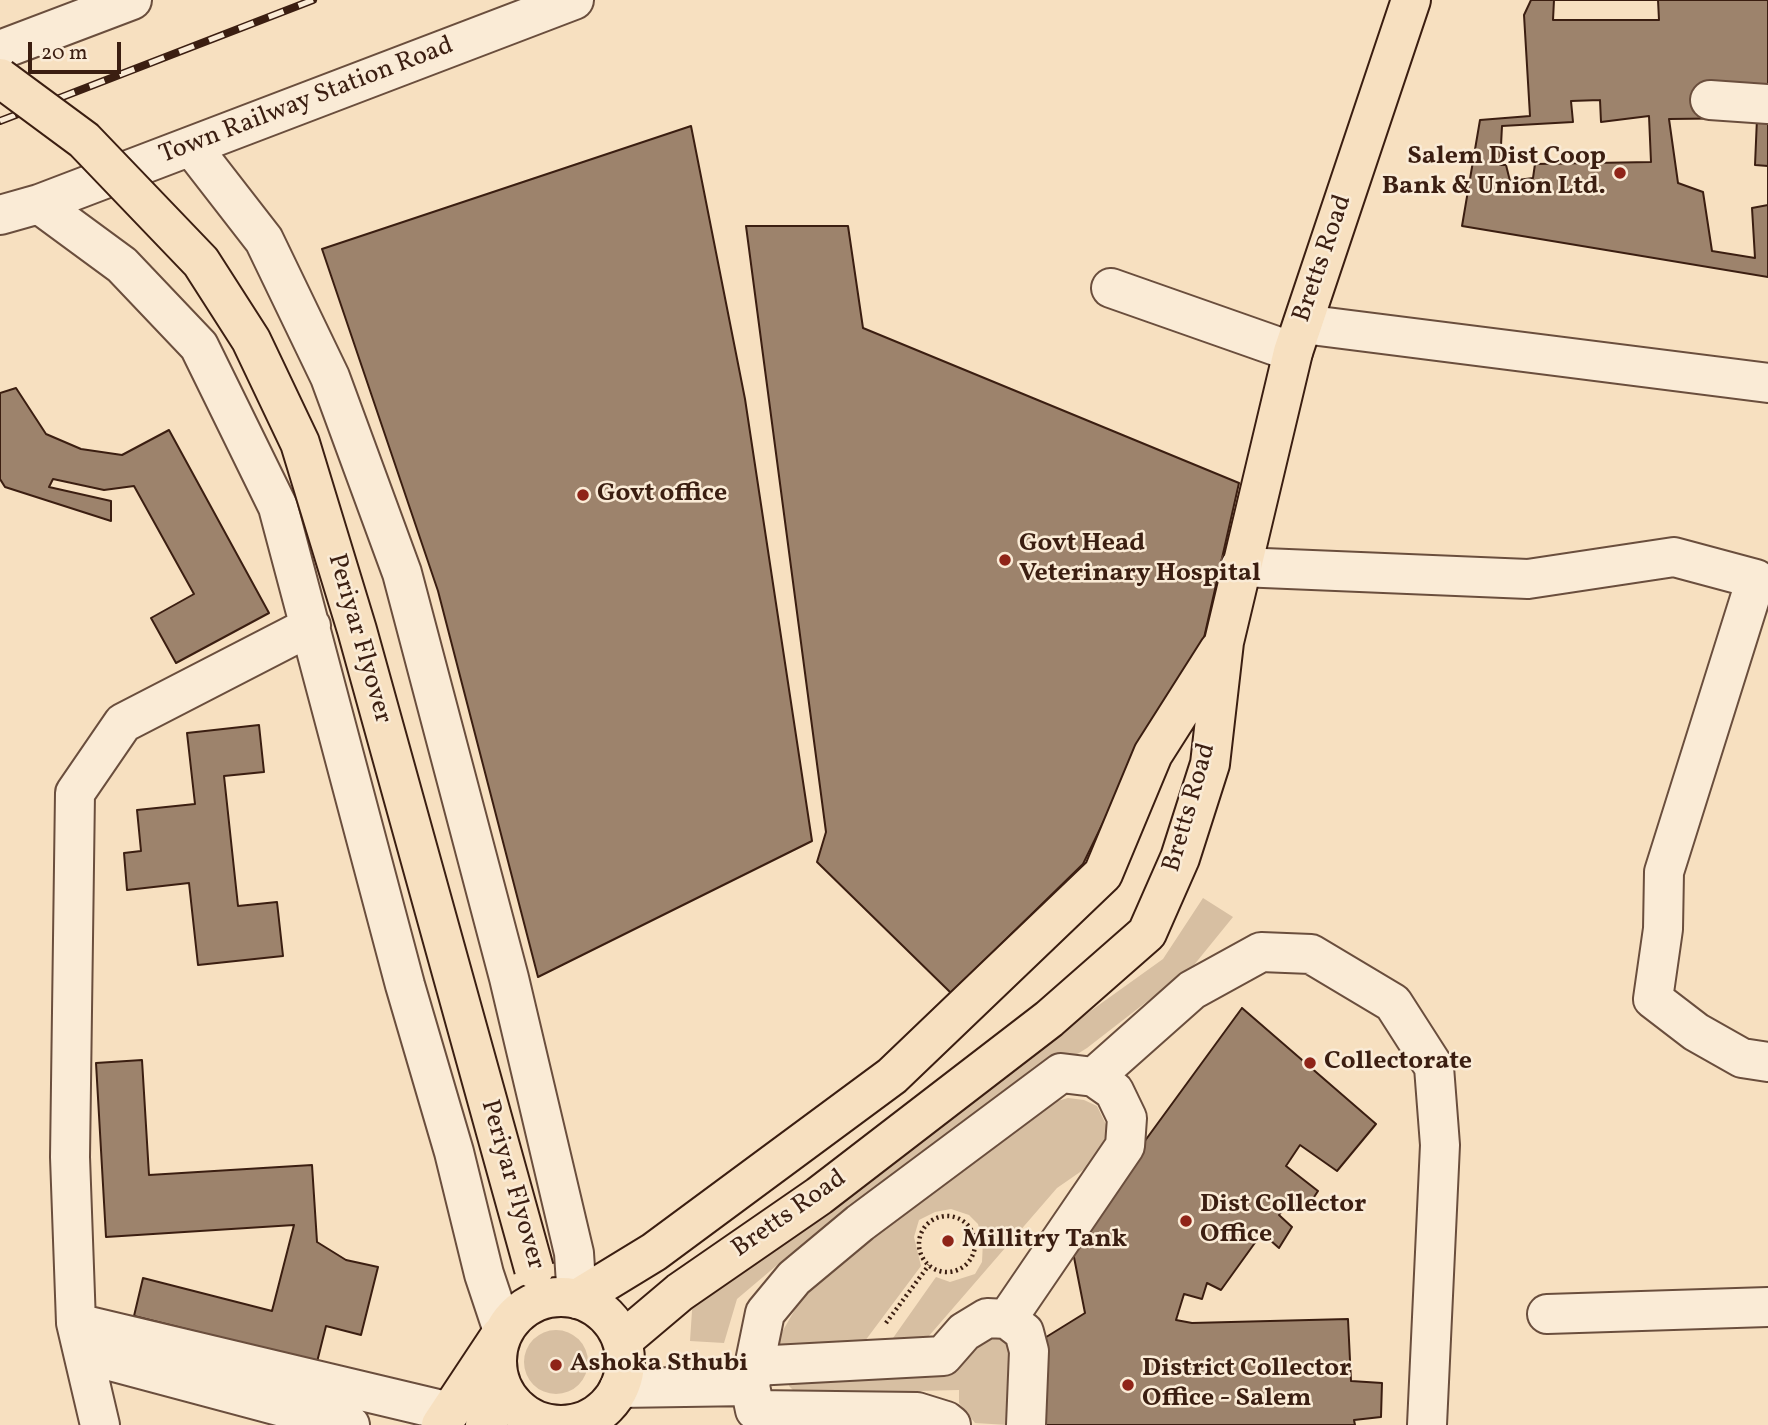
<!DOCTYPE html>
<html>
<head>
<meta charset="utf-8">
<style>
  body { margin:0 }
  #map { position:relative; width:1768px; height:1425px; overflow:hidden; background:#f7e0c0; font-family:Vollkorn,serif }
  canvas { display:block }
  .scale { position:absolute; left:28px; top:42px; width:93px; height:32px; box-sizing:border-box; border:4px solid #3b1e11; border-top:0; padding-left:9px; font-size:21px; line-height:24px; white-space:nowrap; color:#3b1e11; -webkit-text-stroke:5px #faebd6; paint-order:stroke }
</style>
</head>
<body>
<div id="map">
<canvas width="1768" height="1425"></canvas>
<div class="scale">20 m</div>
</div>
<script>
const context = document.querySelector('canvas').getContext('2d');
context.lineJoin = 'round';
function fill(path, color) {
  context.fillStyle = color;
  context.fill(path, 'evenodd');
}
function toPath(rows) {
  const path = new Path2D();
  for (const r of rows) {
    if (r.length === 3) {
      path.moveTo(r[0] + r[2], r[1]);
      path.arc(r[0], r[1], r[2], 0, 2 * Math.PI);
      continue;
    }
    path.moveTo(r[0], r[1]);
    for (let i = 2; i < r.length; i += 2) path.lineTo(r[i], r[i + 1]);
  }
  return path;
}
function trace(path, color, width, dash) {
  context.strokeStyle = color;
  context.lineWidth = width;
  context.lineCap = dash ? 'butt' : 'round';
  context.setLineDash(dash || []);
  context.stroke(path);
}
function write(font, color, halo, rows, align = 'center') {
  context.font = font + ' Vollkorn,serif';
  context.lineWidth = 5;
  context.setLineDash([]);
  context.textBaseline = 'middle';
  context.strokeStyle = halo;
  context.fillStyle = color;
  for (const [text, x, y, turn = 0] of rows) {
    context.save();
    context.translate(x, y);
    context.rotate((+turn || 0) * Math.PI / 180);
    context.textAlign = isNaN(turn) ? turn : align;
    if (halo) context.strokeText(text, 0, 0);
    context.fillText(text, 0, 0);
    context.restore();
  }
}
fill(toPath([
  [1203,898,1233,917,1194,965,1087,1048,990,1109,789,1255,737,1299,724,1343,690,1341,693,1296,1163,959],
  [1068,1098,1084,1100,1097,1106,1111,1135,1096,1161,1057,1188,928,1337,886,1348,936,1277,950,1282,975,1274,982,1262,983,1241,978,1224,969,1215,951,1209,935,1212,919,1220,914,1237,921,1266,859,1349,774,1346,809,1285,1046,1104],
  [556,1362,32],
  [995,1333,1009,1341,1015,1352,1008,1425,975,1423,959,1403,959,1390,797,1394,789,1386,791,1374,959,1370,967,1343]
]), '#d7bfa2');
const building = toPath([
  [1531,0,1768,0,1768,277,1462,226,1480,120,1530,116,1524,15,1531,0],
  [1554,0,1658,0,1659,20,1553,20,1554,0],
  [1600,100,1601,122,1649,116,1651,162,1535,164,1533,178,1510,181,1506,165,1500,165,1502,126,1573,122,1571,101,1600,100],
  [1757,118,1755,165,1768,166,1768,205,1752,208,1755,258,1712,251,1703,192,1678,183,1669,119,1757,118],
  [691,126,745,399,812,841,538,977,438,591,322,249,691,126],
  [746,226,848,226,863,328,1239,483,1204,638,1157,712,1083,864,951,993,817,862,826,832,746,226],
  [16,388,46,434,81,449,122,455,169,430,269,613,176,663,151,618,194,594,134,486,104,490,53,479,49,487,111,501,111,521,5,487,0,479,0,393,16,388],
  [259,725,264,772,224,776,238,906,277,902,283,956,198,965,189,883,127,890,124,853,141,851,137,810,195,804,187,733,259,725],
  [1242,1008,1376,1124,1337,1171,1300,1145,1286,1166,1318,1191,1305,1211,1289,1202,1279,1215,1292,1227,1279,1248,1262,1233,1221,1290,1207,1283,1202,1299,1184,1294,1176,1320,1192,1323,1348,1319,1351,1381,1382,1383,1381,1417,1354,1420,1355,1425,1039,1425,1043,1339,1085,1313,1071,1242,1242,1008],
  [142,1060,149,1175,312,1165,317,1242,346,1260,378,1267,361,1335,326,1326,317,1362,134,1316,143,1278,272,1311,294,1225,106,1237,96,1063,142,1060]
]);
fill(building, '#9d836c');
trace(building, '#3b1e11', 2);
const minor = toPath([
  [0,50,132,0],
  [1710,100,1768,104],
  [191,146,264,240,330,377,402,573,509,978,574,1253,577,1299],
  [39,204,122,265,199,346,278,507,405,985,454,1152,484,1274,503,1331],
  [0,215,39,204,574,0],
  [1111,288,1293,352],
  [1303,324,1768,383],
  [1240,567,1528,579,1674,557,1756,579,1664,872,1663,929,1653,999,1696,1032,1742,1058,1768,1062],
  [1094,1077,1192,990,1261,952,1311,954,1393,1003,1434,1067,1440,1145,1427,1425],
  [1547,1314,1768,1307],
  [76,1323,450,1412],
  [84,1354,350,1425],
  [754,1366,943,1356,964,1332,987,1318,1007,1319,1024,1332,1029,1351,1026,1425],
  [619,1388,750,1386],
  [100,1425,76,1323,70,1157,75,793,123,723,311,626],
  [951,1425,946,1421,917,1412,755,1410,750,1386,765,1313,794,1278,860,1223,1061,1073,1094,1077,1114,1091,1127,1118,1125,1146,1007,1319]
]);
const major = toPath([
  [561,1361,64],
  [577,1299,654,1252,892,1076,1103,874,1153,754,1219,650],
  [622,1341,680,1292,819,1196,1049,1019,1147,933,1180,858,1210,764,1224,642,1293,352,1411,0],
  [441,1425,500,1336],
  [485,1425,505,1394]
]);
trace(minor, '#6a4e3d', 42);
trace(major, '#3b1e11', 42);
trace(toPath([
  [947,1244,28],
  [886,1323,929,1265]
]), '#3b1e11', 4.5, [2, 3.5]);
trace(minor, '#faebd6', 38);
trace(major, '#f7e0c0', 38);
const rail = toPath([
  [0,121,313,0]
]);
trace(rail, '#3b1e11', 8);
trace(rail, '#faebd6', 5, [16]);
const majorBridge = toPath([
  [0,78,84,140,201,262,251,340,300,443,357,630,534,1269]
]);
trace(majorBridge, '#3b1e11', 42, []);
trace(majorBridge, '#f7e0c0', 38);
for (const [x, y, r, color] of [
  [1620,173,7,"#8f2418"],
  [583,495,7,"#8f2418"],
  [1005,560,7,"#8f2418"],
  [1310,1063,7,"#8f2418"],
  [1186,1221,7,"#8f2418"],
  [948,1241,7,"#8f2418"],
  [556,1365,7,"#8f2418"],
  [1128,1385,7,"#8f2418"]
]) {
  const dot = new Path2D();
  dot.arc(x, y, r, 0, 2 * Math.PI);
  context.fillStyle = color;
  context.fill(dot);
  trace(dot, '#faebd6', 2.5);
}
write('26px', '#3b1e11', '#faebd6', [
  ["Town Railway Station Road",307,102,-21],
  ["Bretts Road",1324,259,-71],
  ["Periyar Flyover",358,639,74],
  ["Bretts Road",1191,808,-74],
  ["Periyar Flyover",511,1185,74],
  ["Bretts Road",790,1215,-35]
]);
write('bold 26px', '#3b1e11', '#faebd6', [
  ["Salem Dist Coop",1606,158,"right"],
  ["Bank & Union Ltd.",1606,188,"right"],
  ["Govt office",597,495],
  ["Govt Head",1019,545],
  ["Veterinary Hospital",1019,575],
  ["Collectorate",1324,1063],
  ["Dist Collector",1200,1206],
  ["Office",1200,1236],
  ["Millitry Tank",962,1241],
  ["Ashoka Sthubi",570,1365],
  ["District Collector",1142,1370],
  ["Office - Salem",1142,1400]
], 'left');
</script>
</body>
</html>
